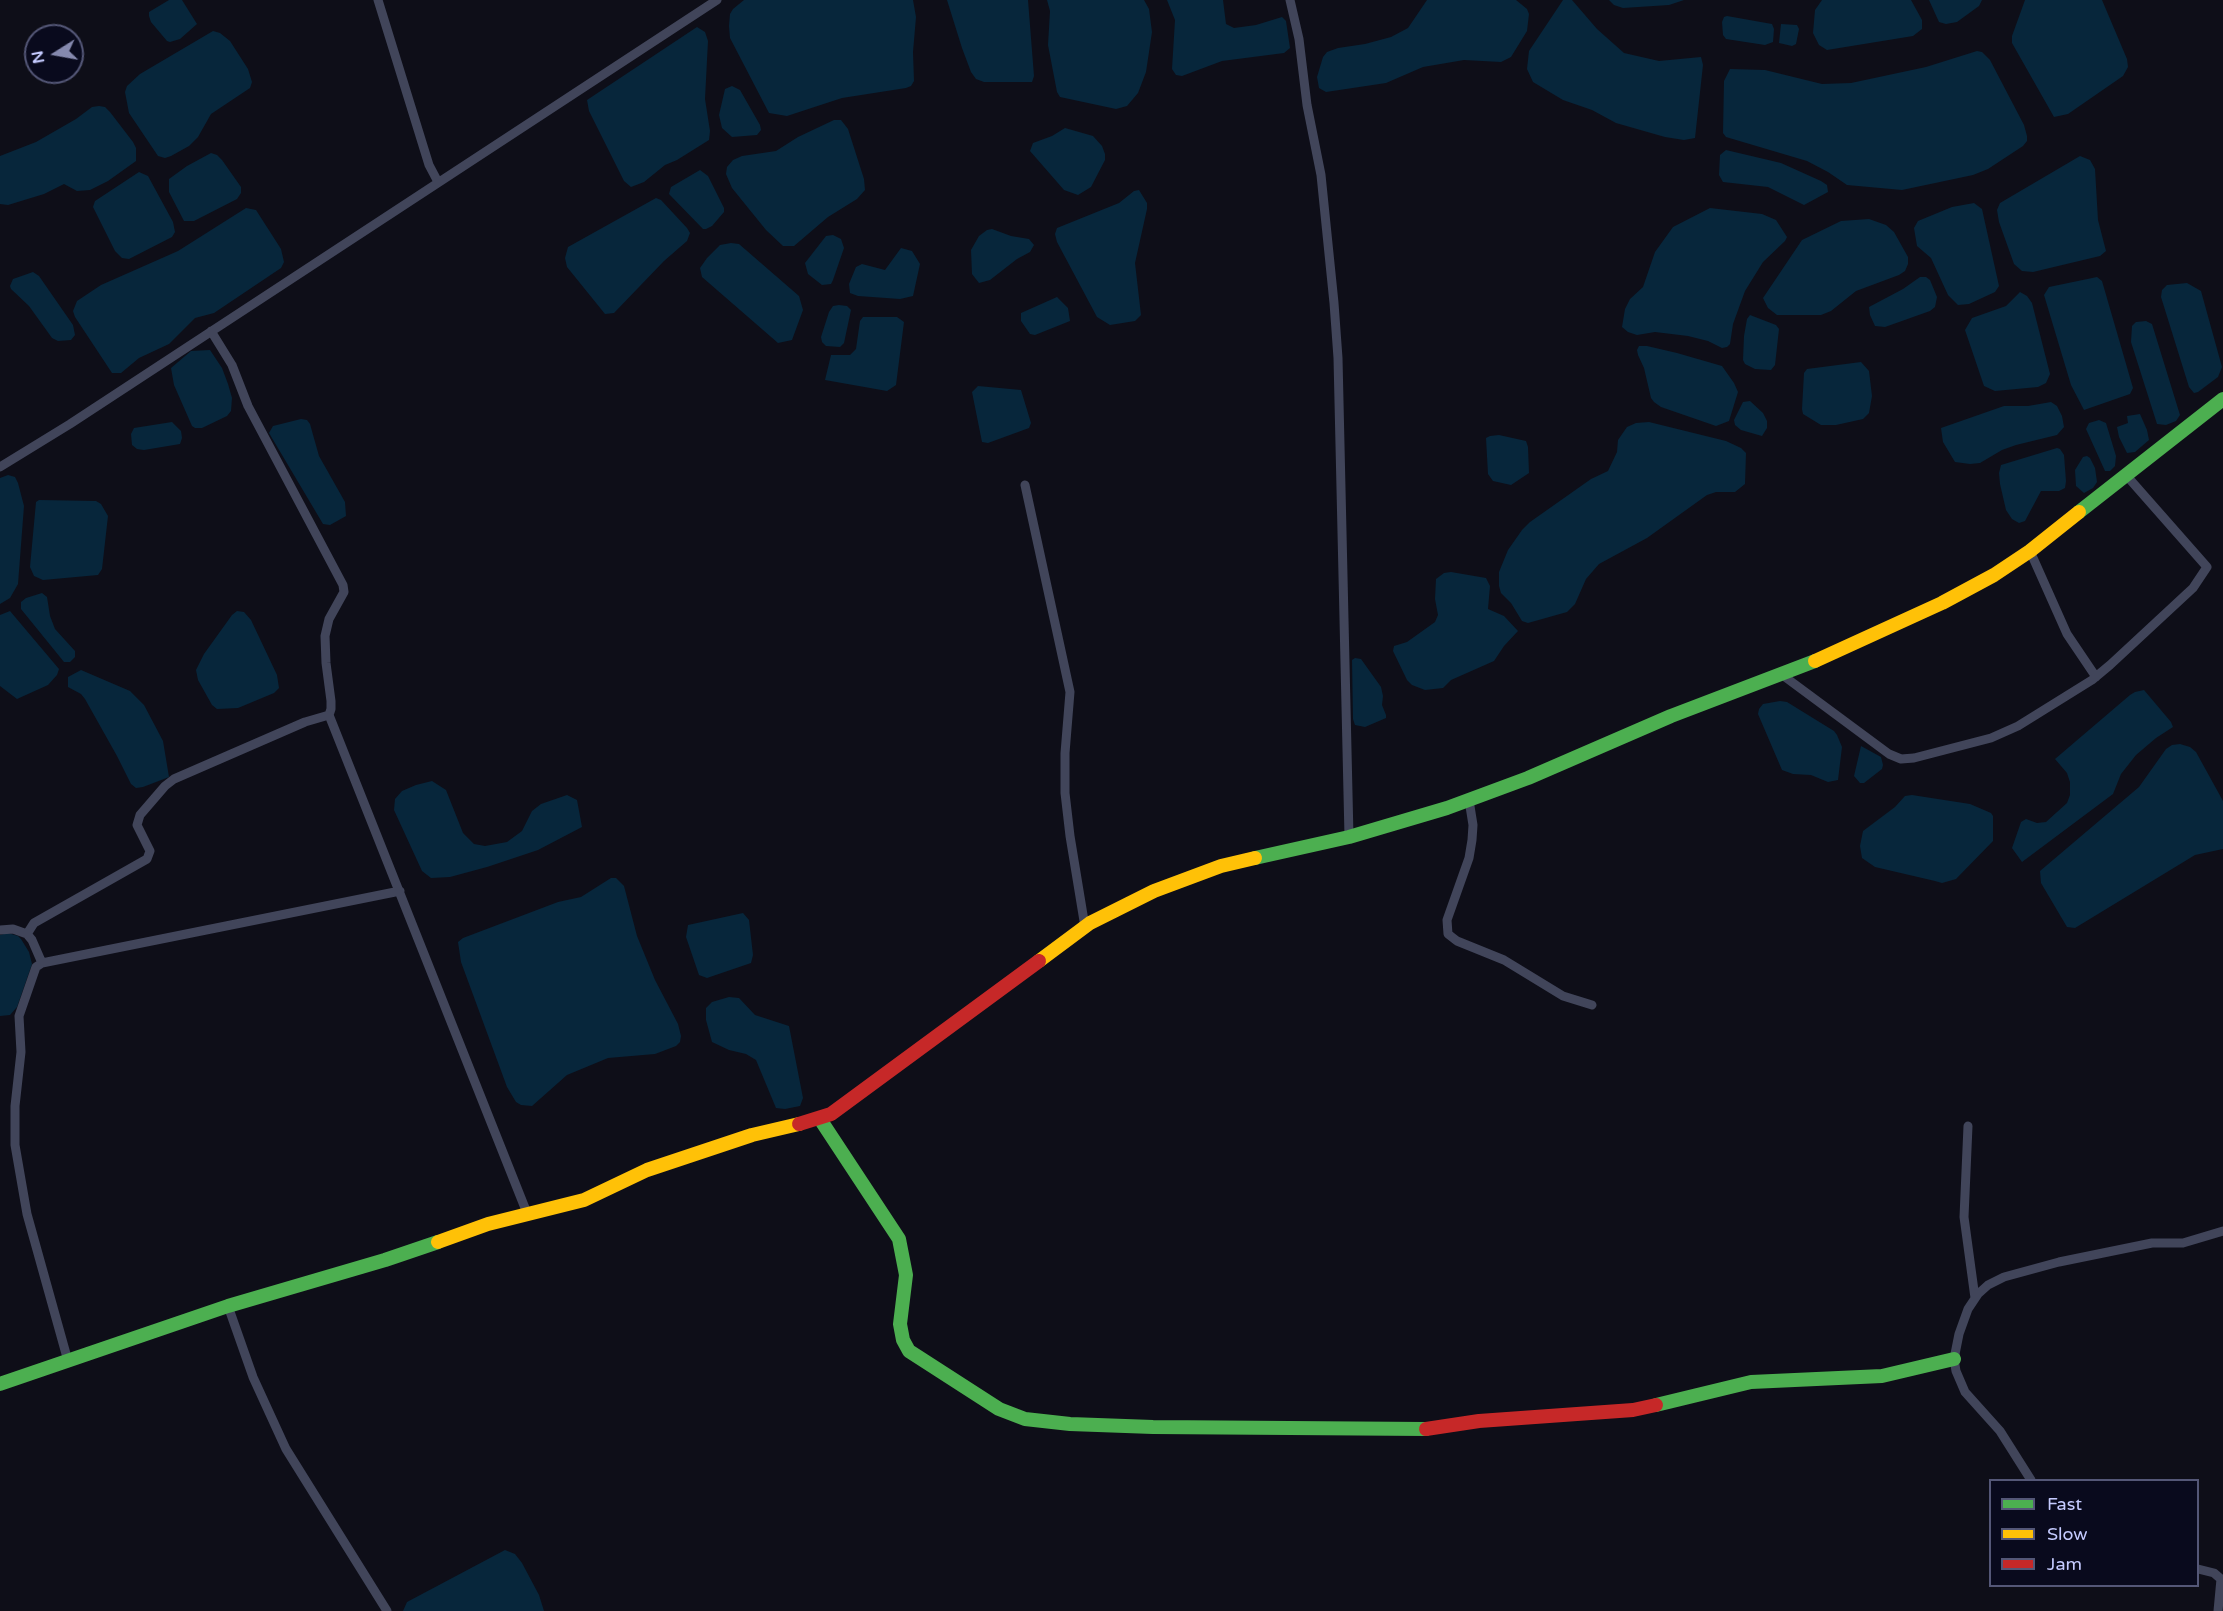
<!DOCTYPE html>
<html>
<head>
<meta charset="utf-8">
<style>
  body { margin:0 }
  #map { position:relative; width:2223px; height:1611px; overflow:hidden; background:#0e0e18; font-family:"Varela Round",sans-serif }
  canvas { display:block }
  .legend { position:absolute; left:1989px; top:1479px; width:210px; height:108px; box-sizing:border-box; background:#090a1d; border:2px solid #545777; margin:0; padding:8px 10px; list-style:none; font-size:18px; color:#c5cbff }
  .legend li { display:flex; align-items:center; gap:12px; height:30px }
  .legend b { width:30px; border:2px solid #545777 }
  .north { position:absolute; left:24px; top:24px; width:60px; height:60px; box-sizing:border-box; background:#090a1d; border:2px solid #545777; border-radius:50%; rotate:259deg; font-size:16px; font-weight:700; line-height:24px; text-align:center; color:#c5cbff }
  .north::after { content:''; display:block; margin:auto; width:21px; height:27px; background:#8589ae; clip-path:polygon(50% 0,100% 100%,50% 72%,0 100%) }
</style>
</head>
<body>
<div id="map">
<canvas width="2223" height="1611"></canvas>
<ul class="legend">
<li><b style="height:8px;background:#4caf50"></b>Fast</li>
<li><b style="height:8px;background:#ffc107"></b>Slow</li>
<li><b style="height:8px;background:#c62828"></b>Jam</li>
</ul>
<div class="north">N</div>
</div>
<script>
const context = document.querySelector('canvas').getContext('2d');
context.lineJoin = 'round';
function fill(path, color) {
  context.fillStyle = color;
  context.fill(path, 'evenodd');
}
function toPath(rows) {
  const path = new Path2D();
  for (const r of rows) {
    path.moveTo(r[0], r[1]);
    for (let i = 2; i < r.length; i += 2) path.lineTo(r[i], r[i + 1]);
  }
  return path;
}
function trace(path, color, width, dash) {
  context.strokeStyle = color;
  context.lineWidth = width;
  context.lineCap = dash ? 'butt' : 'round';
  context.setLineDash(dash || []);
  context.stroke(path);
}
fill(toPath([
  [169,0,182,0,197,24,180,39,170,42,167,41,151,22,149,16,149,12],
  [744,0,913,0,916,17,913,52,914,81,911,86,906,88,842,98,787,116,769,113,730,38,729,26,730,14,733,9],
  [947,0,1028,0,1034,76,1032,82,984,82,976,79,971,72,962,48],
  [1047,0,1144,0,1149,9,1152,32,1146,72,1138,93,1127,106,1116,109,1060,97,1057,92,1048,45,1050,11],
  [1167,0,1223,0,1226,24,1234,28,1256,25,1282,17,1286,21,1290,48,1284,53,1222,61,1182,76,1176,75,1172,69,1175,20],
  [1427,0,1516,0,1527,9,1529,14,1527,31,1511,57,1501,62,1464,60,1423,67,1386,83,1326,92,1319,88,1317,77,1323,57,1327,52,1338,48,1365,44,1391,37,1408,28],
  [1563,0,1572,0,1597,29,1624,53,1659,61,1701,57,1703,65,1695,138,1684,140,1665,137,1616,123,1592,110,1563,100,1533,82,1527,69,1529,51],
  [1609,0,1684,0,1669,5,1623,8,1614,5],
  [1822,0,1911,0,1922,20,1922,29,1913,36,1827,50,1819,45,1813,33,1815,10],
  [1929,0,1982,0,1979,6,1957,22,1946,24,1939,22],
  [2025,0,2102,0,2127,59,2128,67,2123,76,2068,114,2054,117,2012,43,2012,36],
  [1727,16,1772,24,1774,29,1773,42,1765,45,1726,39,1723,35,1722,22,1724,17],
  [1781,24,1797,25,1799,29,1796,44,1792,46,1779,43],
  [697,27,705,32,708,41,705,99,710,131,709,140,677,160,665,165,644,182,631,187,624,181,589,111,587,100],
  [213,31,220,33,230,41,248,69,252,82,250,88,211,114,198,137,189,146,171,156,165,158,158,156,129,113,125,92,127,86,140,74],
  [1977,51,1982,52,1990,60,2024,125,2027,136,2027,141,2023,146,1988,169,1973,175,1902,190,1847,185,1828,172,1807,161,1726,137,1723,133,1724,81,1730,69,1765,70,1822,84,1851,83,1926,67],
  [732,86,740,90,760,125,761,130,757,135,732,137,722,128,719,115,725,89],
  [99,106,105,107,110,112,133,142,136,148,136,161,108,181,90,190,77,191,64,184,44,194,8,205,0,204,0,156,36,142,76,119,92,107],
  [834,120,841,120,848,129,864,179,865,190,857,199,828,217,794,246,783,246,766,230,732,188,726,174,727,167,733,160,742,156,776,151,798,137],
  [1065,128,1093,136,1102,146,1105,154,1105,160,1091,187,1078,195,1064,190,1030,151,1033,143,1052,136],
  [1726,150,1781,163,1821,181,1827,185,1828,192,1804,205,1768,187,1723,182,1719,175,1720,155],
  [211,153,217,155,222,160,241,187,241,193,237,199,194,221,184,221,169,192,169,179,187,166],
  [2080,156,2090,160,2095,169,2098,220,2106,251,2100,256,2033,272,2022,271,2014,264,1999,222,1997,210,2000,203],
  [700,170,708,176,724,208,724,212,712,226,706,229,703,229,669,194,671,187],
  [139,172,148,176,173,222,175,232,172,237,129,259,122,258,115,251,93,207,95,201],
  [1139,190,1147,203,1147,209,1135,263,1141,315,1135,321,1110,325,1097,317,1057,242,1055,234,1057,228,1119,203,1134,191],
  [656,198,661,200,687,228,690,233,687,241,664,261,614,313,605,314,567,267,565,258,568,247],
  [1974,203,1982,209,1999,286,1995,292,1969,304,1958,305,1948,295,1931,258,1917,246,1914,228,1918,221,1952,207],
  [246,208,256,210,281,249,284,262,281,268,214,313,195,318,169,344,139,358,121,373,112,373,75,317,73,311,77,301,101,285,178,251],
  [1710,208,1762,214,1776,220,1787,237,1785,241,1763,262,1745,291,1733,324,1730,344,1727,347,1722,348,1708,341,1688,336,1655,332,1637,335,1628,332,1622,327,1625,309,1630,299,1643,287,1655,252,1673,227],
  [1869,219,1886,225,1894,232,1908,257,1908,264,1905,271,1899,275,1856,291,1831,311,1821,315,1777,315,1768,308,1763,298,1802,240,1841,221],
  [992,229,1011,236,1029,239,1034,245,1030,252,1017,259,990,280,979,283,972,274,971,250,979,236,987,230],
  [833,235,841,239,844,248,833,280,831,284,822,285,808,274,805,263,826,236],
  [731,243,739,244,799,296,803,310,792,340,778,343,702,277,700,268,707,258,720,245],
  [901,248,912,251,920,264,913,296,900,299,858,296,850,293,849,284,856,267,862,264,885,270],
  [33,272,39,276,73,325,75,335,71,340,58,341,52,338,29,306,11,289,10,286,13,279],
  [1920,277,1926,277,1930,280,1937,297,1935,307,1930,311,1885,327,1875,326,1870,315,1869,307,1903,289],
  [2097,277,2102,281,2133,388,2130,394,2084,410,2071,385,2044,295,2049,287],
  [2187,283,2201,291,2222,367,2218,377,2198,392,2194,393,2189,387,2161,297,2162,290,2167,285],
  [2020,292,2027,296,2032,303,2050,374,2046,383,2038,387,1995,391,1984,386,1965,330,1972,318,2006,306],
  [1057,297,1068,308,1070,321,1035,335,1030,334,1021,321,1021,313],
  [839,305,847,306,851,310,844,343,840,347,826,346,822,342,821,337,829,312,833,306],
  [1750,315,1776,325,1779,329,1775,365,1771,370,1755,369,1745,364,1743,360,1744,336,1747,319],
  [863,317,897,317,904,322,896,385,887,391,825,380,831,355,850,355,856,349,860,321],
  [2146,321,2152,324,2180,415,2176,421,2166,425,2157,424,2131,342,2132,326,2136,322],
  [1639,346,1647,346,1677,353,1722,366,1734,383,1738,392,1729,421,1716,426,1661,407,1654,402,1651,398,1644,368,1638,355,1637,350],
  [210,350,222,368,228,384,232,398,231,411,227,416,202,428,195,428,192,426,174,385,171,368,191,351],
  [1861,362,1869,371,1872,396,1869,413,1863,419,1836,425,1821,425,1803,414,1802,409,1804,373,1807,369],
  [978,386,1021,390,1031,423,1029,428,988,443,982,442,972,392],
  [1750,401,1763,413,1767,421,1767,428,1762,436,1741,430,1735,425,1734,420,1743,402],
  [2051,402,2057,406,2062,416,2064,427,2057,435,2016,445,2002,450,1980,463,1970,464,1955,462,1943,442,1941,428,2004,406,2028,406],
  [2140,414,2147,430,2149,440,2135,452,2127,453,2119,437,2117,427,2128,423,2127,416],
  [301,419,307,420,310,424,319,456,345,502,346,516,330,525,323,524,269,433,273,426],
  [2099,420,2106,423,2116,456,2115,466,2110,471,2105,471,2086,429,2089,423],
  [172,422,181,431,182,438,180,444,144,450,137,449,132,445,131,434,134,428],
  [1649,422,1726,441,1741,448,1746,453,1745,484,1735,492,1716,492,1707,495,1647,538,1599,564,1586,579,1575,604,1567,612,1528,623,1522,621,1511,603,1501,593,1499,586,1499,572,1508,550,1522,530,1530,522,1591,479,1608,471,1617,452,1618,440,1627,427,1636,423],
  [1499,435,1526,441,1528,447,1529,473,1511,485,1493,481,1488,474,1486,438,1490,436],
  [2057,448,2060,449,2064,455,2066,481,2065,488,2059,491,2041,491,2025,521,2019,523,2012,519,2006,510,2000,484,1999,473,2001,465],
  [2087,456,2090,458,2095,468,2097,482,2093,488,2084,493,2076,486,2075,470,2083,457],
  [8,475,15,477,18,483,24,506,18,584,10,598,0,604,0,478],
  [39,500,96,501,101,504,108,516,102,569,98,575,43,580,34,576,30,567,36,502],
  [1451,572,1486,578,1490,586,1488,609,1504,616,1518,631,1504,646,1494,661,1451,680,1443,688,1425,690,1412,685,1407,680,1393,651,1394,646,1407,642,1435,622,1438,615,1435,599,1436,579,1444,573],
  [42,593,47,597,50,616,55,629,75,651,75,657,70,662,64,662,21,609,21,602,26,598],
  [10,611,59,669,57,675,48,685,17,699,0,686,0,615],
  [237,611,244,612,251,620,277,675,279,688,274,693,238,708,217,709,212,705,198,680,196,670,204,654,232,615],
  [1355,658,1361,659,1381,687,1383,696,1382,705,1386,715,1386,718,1365,727,1355,725,1353,719,1352,660],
  [81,670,130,691,144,705,163,741,169,777,143,787,136,788,131,784,117,756,85,699,81,694,68,687,68,677],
  [2144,690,2171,722,2173,727,2156,738,2136,755,2121,774,2113,794,2022,862,2012,848,2021,822,2026,819,2037,823,2046,822,2067,803,2070,795,2070,782,2067,773,2055,759,2130,695,2135,692],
  [1780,701,1787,702,1834,731,1837,735,1842,747,1838,780,1828,782,1811,775,1793,774,1782,770,1758,714,1759,709,1763,704],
  [2180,744,2190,747,2196,752,2223,801,2223,849,2195,855,2075,928,2067,927,2041,883,2040,871,2139,787,2166,749,2172,745],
  [1861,746,1881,757,1883,765,1882,769,1864,783,1860,783,1854,776],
  [432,781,446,790,463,833,474,844,485,846,507,842,522,831,532,811,541,804,567,795,577,800,582,827,538,850,487,867,450,877,431,878,422,871,394,810,395,799,402,791,416,785],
  [1912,795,1970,804,1991,813,1993,816,1993,841,1956,879,1942,883,1935,881,1875,867,1862,858,1860,846,1863,831,1895,807,1905,796],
  [611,878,616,878,624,886,637,936,655,980,678,1024,681,1036,680,1042,676,1046,655,1054,608,1058,567,1075,532,1106,521,1105,516,1102,507,1087,461,962,458,942,463,938,558,902,581,897],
  [743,913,749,920,753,955,751,963,707,978,699,975,686,937,688,925],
  [8,933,18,936,21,939,29,952,32,964,17,1007,10,1015,0,1016,0,935],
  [729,997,739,998,755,1015,789,1026,803,1098,800,1106,785,1109,776,1108,756,1060,746,1054,729,1050,712,1042,706,1020,706,1008,712,1002],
  [505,1550,515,1554,522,1563,539,1595,544,1611,403,1611,407,1602]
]), '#07263b');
trace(toPath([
  [378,0,429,165,438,182],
  [1290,0,1299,39,1307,105,1321,175,1334,303,1338,358,1349,837],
  [211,331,232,365,248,406,343,585,344,592,329,619,325,636,326,663,331,701,331,709,329,715,527,1213],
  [0,467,70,424,717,0],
  [1025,485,1070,692,1065,753,1065,793,1070,836,1085,927],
  [2030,551,2067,634,2096,677],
  [1781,674,1889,754,1901,759,1914,758,1991,738,2018,726,2092,680,2110,665,2193,588,2207,567,2126,475],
  [1469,800,1473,825,1472,840,1469,858,1447,920,1448,934,1457,941,1504,960,1563,996,1592,1005],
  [0,930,13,929,27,934,32,940,42,963],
  [27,934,34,923,147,859,150,851,137,825,140,815,165,786,174,779,305,722,329,715],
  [1968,1126,1964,1217,1975,1298],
  [228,1306,253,1377,286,1449,387,1611],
  [68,1361,27,1214,15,1145,15,1106,21,1052,19,1016,36,967,42,963,400,891],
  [2031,1480,2000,1431,1965,1392,1956,1371,1954,1359,1959,1334,1968,1309,1978,1294,1988,1285,2004,1277,2059,1262,2152,1243,2183,1243,2223,1231],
  [2198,1569,2214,1573,2221,1579,2218,1611]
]), '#41455a', 9);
trace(toPath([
  [2079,512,2223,399],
  [1255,858,1349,837,1447,808,1528,778,1671,716,1815,661],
  [820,1119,899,1239,906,1275,900,1324,903,1340,909,1351,999,1409,1025,1419,1070,1424,1153,1427,1426,1429],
  [0,1384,228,1306,385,1260,438,1242],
  [1656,1405,1751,1382,1882,1376,1954,1359]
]), '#4caf50', 14);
trace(toPath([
  [1815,661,1942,603,1994,575,2030,551,2079,512],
  [1039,961,1090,923,1154,891,1221,866,1255,858],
  [438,1242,488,1224,584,1200,647,1170,752,1135,799,1124]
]), '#ffc107', 14);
trace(toPath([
  [799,1124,831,1114,1039,961],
  [1426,1429,1479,1421,1633,1410,1656,1405]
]), '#c62828', 14);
</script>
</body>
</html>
